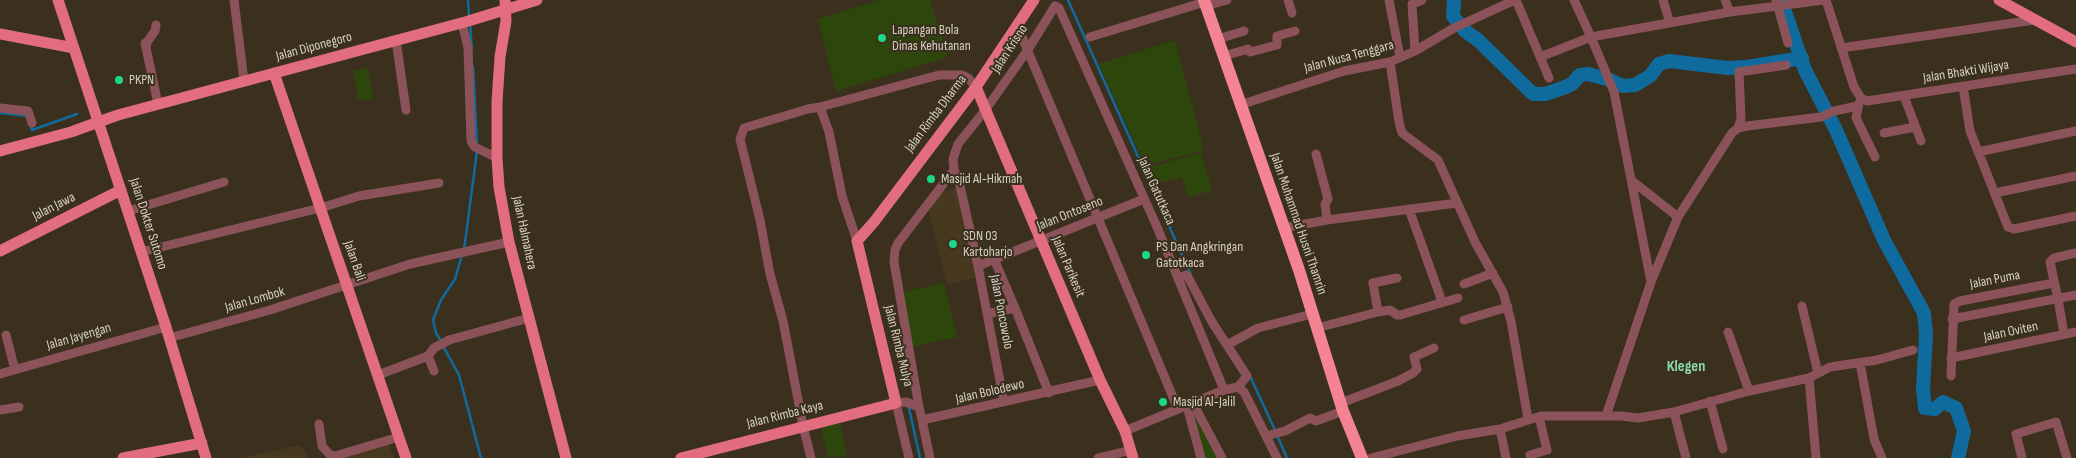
<!DOCTYPE html>
<html>
<head>
<meta charset="utf-8">
<style>
  body { margin:0 }
  canvas { display:block; background:#3a301d }
</style>
</head>
<body>
<canvas width="2076" height="458"></canvas>
<script>
const context = document.querySelector('canvas').getContext('2d');
context.lineJoin = 'round';
function fill(path, color) {
  context.fillStyle = color;
  context.fill(path, 'evenodd');
}
function toPath(rows) {
  const path = new Path2D();
  for (const r of rows) {
    path.moveTo(r[0], r[1]);
    for (let i = 2; i < r.length; i += 2) path.lineTo(r[i], r[i + 1]);
  }
  return path;
}
function trace(path, color, width, dash) {
  context.strokeStyle = color;
  context.lineWidth = width;
  context.lineCap = dash ? 'butt' : 'round';
  context.setLineDash(dash || []);
  context.stroke(path);
}
function write(font, color, halo, rows, align = 'center') {
  context.font = font + ' "Sofia Sans Condensed",sans-serif';
  context.lineWidth = 4;
  context.setLineDash([]);
  context.textBaseline = 'middle';
  context.strokeStyle = halo;
  context.fillStyle = color;
  for (const [text, x, y, turn = 0] of rows) {
    context.save();
    context.translate(x, y);
    context.rotate((+turn || 0) * Math.PI / 180);
    context.textAlign = isNaN(turn) ? turn : align;
    if (halo) context.strokeText(text, 0, 0);
    context.fillText(text, 0, 0);
    context.restore();
  }
}
fill(toPath([
  [957,188,976,278,947,284,928,209,940,192],
  [388,443,394,458,336,458],
  [300,445,308,458,315,458,241,458]
]), '#47391f');
fill(toPath([
  [879,0,930,0,948,57,836,91,818,19],
  [1175,40,1204,150,1145,166,1099,64],
  [368,68,373,98,358,100,353,70],
  [1201,153,1212,191,1188,197,1182,177,1151,185,1143,169],
  [944,283,957,337,911,347,902,292],
  [1198,418,1220,458,1204,458,1193,420],
  [840,423,847,455,828,458,821,428]
]), '#2d460b');
trace(toPath([
  [468,0,469,16],
  [1068,0,1191,275],
  [470,24,472,49],
  [473,67,477,144],
  [0,113,28,116],
  [31,126,32,130,77,114],
  [464,250,477,151],
  [441,341,436,333,433,320,441,300,455,279,462,255],
  [443,346,459,375,481,458],
  [1249,374,1275,430],
  [909,408,920,458],
  [1277,435,1287,458]
]), '#0f6b9e', 2.5);
trace(toPath([
  [1454,0,1453,16,1464,30,1479,41,1533,94,1545,94,1563,88,1572,84,1580,75,1588,74,1607,79,1623,86,1635,85,1650,76,1659,64,1669,61,1728,68,1747,67,1802,58],
  [1781,0,1805,70,1836,130,1884,240,1924,313,1926,334,1923,389,1925,408,1935,409,1943,402,1956,408,1964,431,1958,458]
]), '#0f6b9e', 14);
trace(toPath([
  [234,0,244,81],
  [1288,0,1292,13],
  [1389,0,1400,57],
  [1516,0,1549,78],
  [1574,0,1591,37,1614,92,1651,282],
  [1663,0,1670,23],
  [1725,0,1730,12],
  [1776,0,1788,43],
  [1826,0,1854,87,1861,98,1867,101,2076,69],
  [1206,6,1227,0],
  [462,23,468,48,471,141,475,147,497,158],
  [1017,25,1178,409],
  [1090,37,1205,2],
  [1218,39,1244,31],
  [396,40,406,110],
  [145,43,158,104],
  [146,48,147,42,155,31,156,25],
  [1841,48,2034,20],
  [1415,51,1412,4,1422,0],
  [1224,56,1248,49,1250,52,1277,45,1277,36,1295,31],
  [1540,57,1591,37,1730,12,1824,0],
  [1390,62,1399,122,1402,133,1438,160,1475,242,1503,292,1511,321,1528,419],
  [1963,86,1970,131,2008,227,2014,229,2076,216],
  [1904,96,1921,141],
  [1859,103,1856,118,1875,157],
  [1240,105,1344,71,1390,62,1415,51,1454,28,1515,0],
  [820,107,939,75,962,75,968,78,976,87],
  [0,108,28,111,32,123],
  [1738,128,1741,119,1739,72,1786,65],
  [1884,133,1915,127],
  [1978,152,2076,131],
  [1316,154,1328,199,1325,204,1327,220],
  [954,170,958,177,978,266,1004,402],
  [1631,180,1678,217],
  [1995,193,2076,176],
  [128,211,224,182],
  [1284,228,1327,220,1457,203],
  [141,252,320,208,359,196,439,183],
  [994,259,1015,308],
  [978,266,1144,199],
  [1178,279,1186,275,1188,277,1212,322,1247,376,1238,387],
  [1464,284,1493,273],
  [1441,303,1458,298],
  [1802,306,1818,373],
  [1378,312,1390,310,1397,315,1400,315,1441,303,1440,296,1409,209],
  [987,314,1015,308,1049,393],
  [1952,319,2076,295],
  [1464,320,1508,307],
  [1317,328,1378,312,1373,283,1397,278],
  [1728,332,1749,391],
  [2064,334,2058,299,2050,262,2054,258,2076,253],
  [6,335,15,370],
  [169,338,270,310,410,264,509,242],
  [1227,345,1258,328,1312,314],
  [428,356,434,348,449,340,529,318],
  [1951,358,2076,332],
  [1860,363,1874,439,1882,458],
  [0,374,166,327],
  [378,375,428,356,434,371],
  [1951,376,1954,304,1960,301,2054,283],
  [1809,378,1816,458],
  [1238,387,1244,392,1277,458],
  [1710,401,1723,449],
  [1193,403,1222,458],
  [1341,403,1398,381,1413,373,1417,369,1414,357,1434,348],
  [1187,406,1201,458],
  [919,407,894,262,895,250,898,243,954,170,953,159,958,144,986,109,1027,51,1055,6,1059,8,1157,227,1224,390],
  [0,410,19,407],
  [1674,412,1686,458],
  [1606,416,1651,282,1678,217,1732,133,1738,128,1747,126,1821,117,1834,111,1858,106],
  [922,420,930,458],
  [319,424,322,446,330,455,335,456,399,437],
  [1500,429,1506,458],
  [1125,431,1224,390,1238,387],
  [1266,436,1285,431,1310,418,1316,421,1343,411],
  [811,458,803,426,783,321,770,274,760,220,740,139,744,128,808,109,820,107,829,132,842,196,857,241],
  [909,458,896,403,906,402,919,407,922,420,1100,380],
  [1098,458,1131,450],
  [1371,458,1457,436,1500,429,1541,416,1621,416,1638,418,1674,412,1749,391,1809,378,1830,367,1877,360,1913,350],
  [1531,458,1530,455,1547,450,1539,417],
  [2022,458,2016,434,2056,422,2067,458]
]), '#8b5259', 9);
trace(toPath([
  [58,0,166,327,206,458],
  [505,0,506,21,500,57,497,102,497,158,499,187,509,242,566,458],
  [1999,0,2076,42],
  [0,34,74,48],
  [274,73,406,458],
  [976,87,1100,380,1125,431,1133,458],
  [0,151,71,132,118,115,465,22,537,0],
  [0,251,121,190],
  [123,458,202,443],
  [681,458,896,403,857,241,874,222,976,87,1034,0]
]), '#e26d7e', 11);
trace(toPath([
  [1204,0,1299,270,1343,411,1362,458]
]), '#f48493', 12);
for (const [x, y, r, color] of [
  [882,38,5,"#1bd988"],
  [119,80,5,"#1bd988"],
  [931,179,5,"#1bd988"],
  [953,244,5,"#1bd988"],
  [1146,255,5,"#1bd988"],
  [1163,402,5,"#1bd988"]
]) {
  const dot = new Path2D();
  dot.arc(x, y, r, 0, 2 * Math.PI);
  context.fillStyle = color;
  context.fill(dot);
  trace(dot, '#3a301d', 2);
}
write('14px', '#d7d0c5', '#3a301d', [
  ["Lapangan Bola",892,30],
  ["Dinas Kehutanan",892,46],
  ["PKPN",129,80],
  ["Masjid Al-Hikmah",941,179],
  ["SDN 03",963,236],
  ["Kartoharjo",963,252],
  ["PS Dan Angkringan",1156,247],
  ["Gatotkaca",1156,263],
  ["Masjid Al-Jalil",1173,402]
], 'left');
write('14px', '#d7d0c5', '#3a301d', [
  ["Jalan Diponegoro",314,47,-15],
  ["Jalan Krisno",1010,49,-57],
  ["Jalan Nusa Tenggara",1349,57,-15],
  ["Jalan Bhakti Wijaya",1966,72,-9],
  ["Jalan Rimba Dharma",936,114,-53],
  ["Jalan Gatutkaca",1156,191,66],
  ["Jalan Jawa",54,207,-27],
  ["Jalan Ontoseno",1070,214,-22],
  ["Jalan Dokter Sutomo",148,224,72],
  ["Jalan Muhammad Husni Thamrin",1298,224,71],
  ["Jalan Halmahera",524,233,78],
  ["Jalan Bali",354,261,71],
  ["Jalan Parikesit",1068,267,67],
  ["Jalan Puma",1995,280,-11],
  ["Jalan Lombok",255,300,-16],
  ["Jalan Poncowolo",1001,312,79],
  ["Jalan Oviten",2011,332,-12],
  ["Jalan Jayengan",79,337,-16],
  ["Jalan Rimba Mulya",898,346,76],
  ["Jalan Bolodewo",990,392,-13],
  ["Jalan Rimba Kaya",785,415,-14]
]);
write('bold 16px', '#8ad7aa', '#3a301d', [
  ["Klegen",1686,367]
]);
</script>
</body>
</html>
